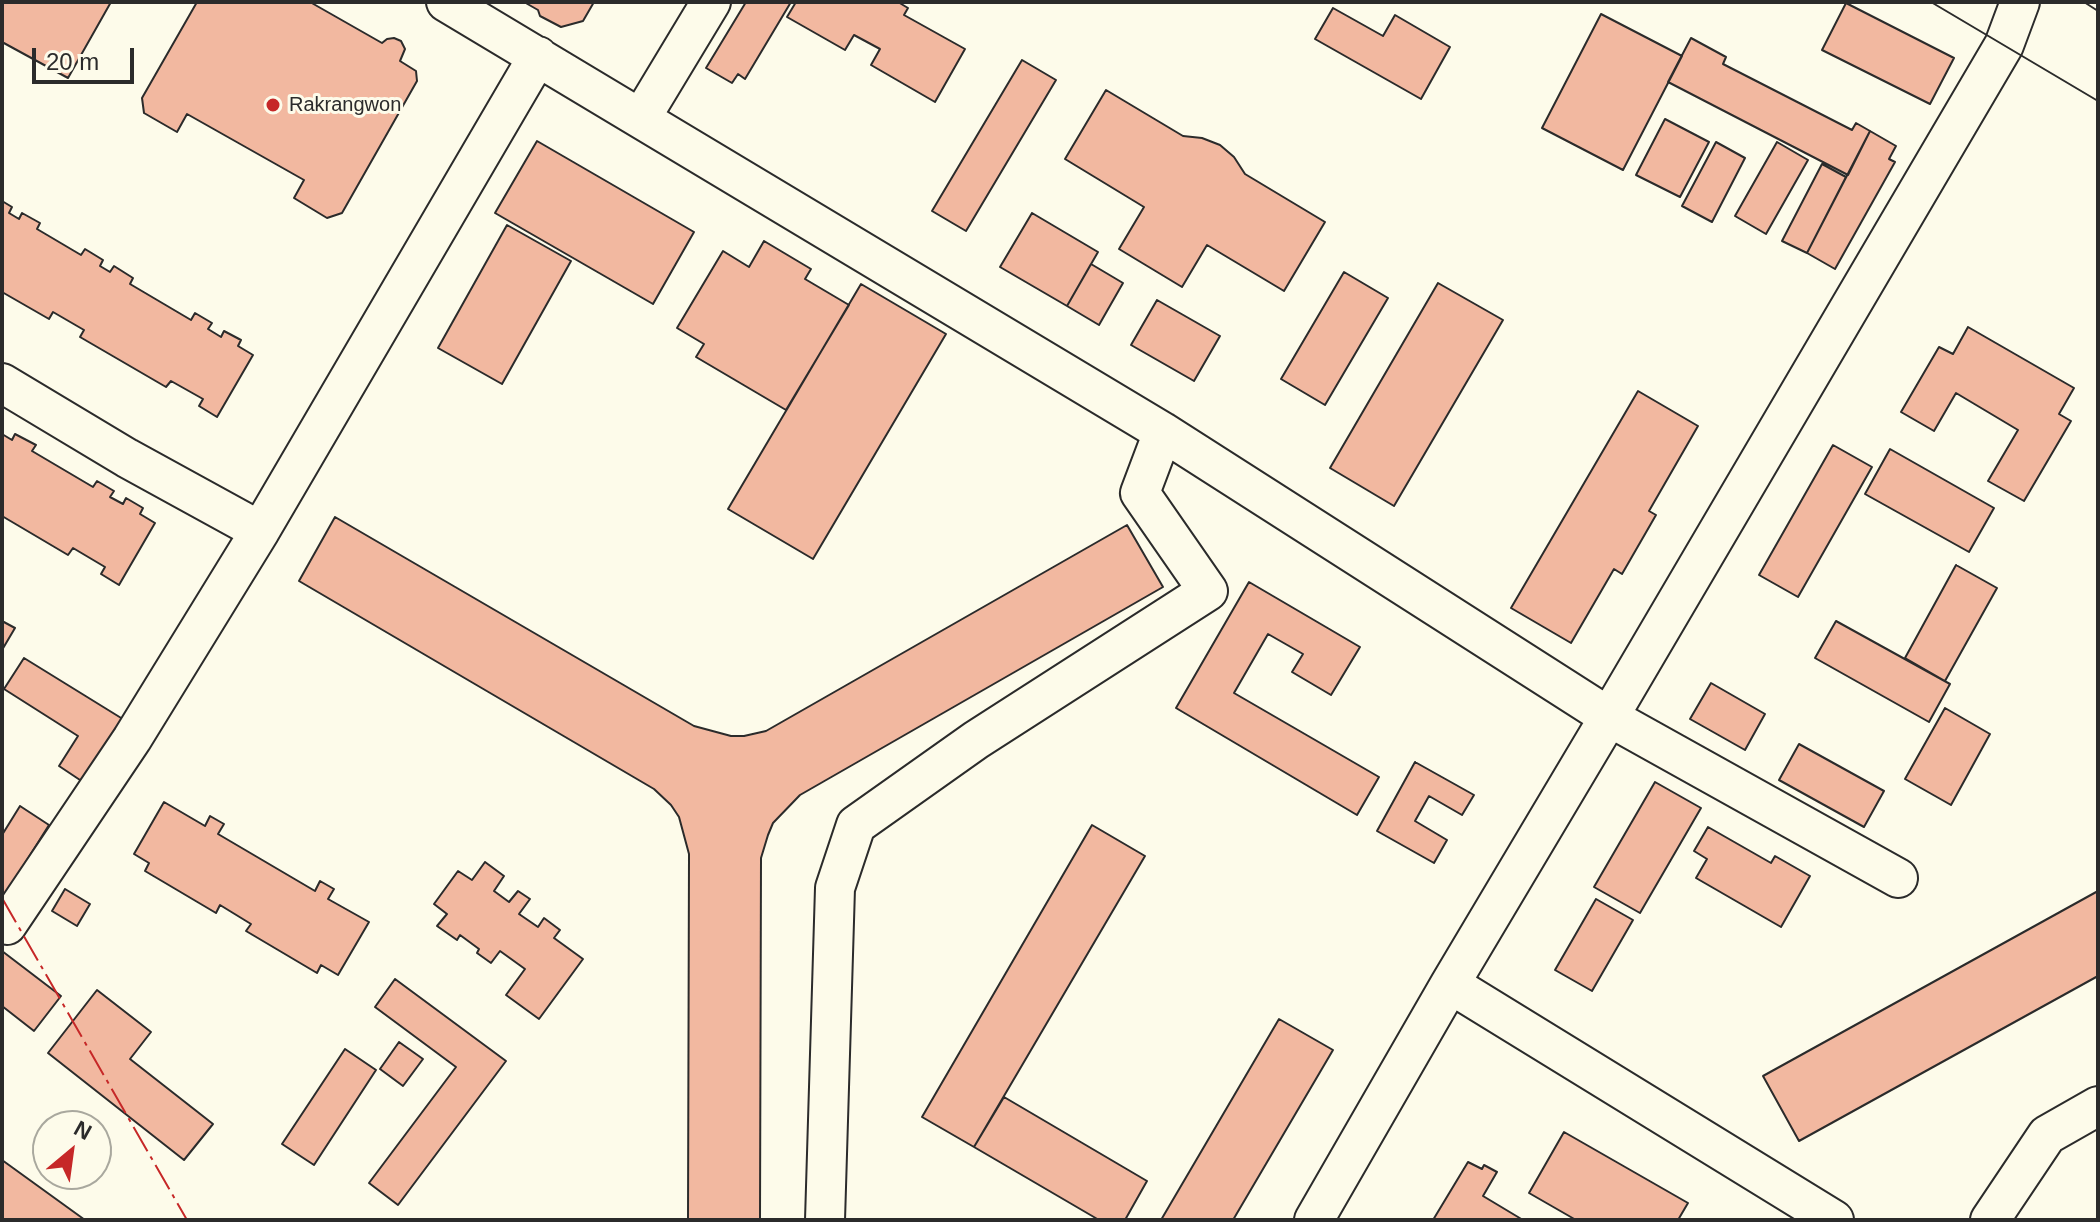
<!DOCTYPE html>
<html>
<head>
<meta charset="utf-8">
<style>
  body { margin:0 }
  #map { position:relative; width:2100px; height:1222px; overflow:hidden; background:#fdfbea; font-family:Helvetica,sans-serif }
  canvas { display:block }
  .frame { position:absolute; inset:0; border:4px solid #2b2b2b; pointer-events:none }
  .north { position:absolute; left:32px; top:1110px; width:80px; height:80px; box-sizing:border-box; background:#fdfbea; border:2px solid #a9a89e; border-radius:50%; rotate:29deg; font-size:22px; font-weight:700; line-height:32px; text-align:center; color:#2b2b2b }
  .north::after { content:''; display:block; margin:auto; width:28px; height:36px; background:#c62828; clip-path:polygon(50% 0,100% 100%,50% 72%,0 100%) }
  .scale { position:absolute; left:32px; top:48px; width:102px; height:36px; box-sizing:border-box; border:4px solid #2b2b2b; border-top:0; padding-left:10px; font-size:24px; line-height:28px; white-space:nowrap; color:#2b2b2b; -webkit-text-stroke:6px #fdfbea; paint-order:stroke }
</style>
</head>
<body>
<div id="map">
<canvas width="2100" height="1222"></canvas>
<div class="frame"></div>
<div class="north">N</div>
<div class="scale">20 m</div>
</div>
<script>
const context = document.querySelector('canvas').getContext('2d');
context.lineJoin = 'round';
function fill(path, color) {
  context.fillStyle = color;
  context.fill(path, 'evenodd');
}
function toPath(rows) {
  const path = new Path2D();
  for (const r of rows) {
    path.moveTo(r[0], r[1]);
    for (let i = 2; i < r.length; i += 2) path.lineTo(r[i], r[i + 1]);
  }
  return path;
}
function trace(path, color, width, dash) {
  context.strokeStyle = color;
  context.lineWidth = width;
  context.lineCap = dash ? 'butt' : 'round';
  context.setLineDash(dash || []);
  context.stroke(path);
}
function write(font, color, halo, rows, align = 'center') {
  context.font = font + ' Helvetica,sans-serif';
  context.lineWidth = 6;
  context.setLineDash([]);
  context.textBaseline = 'middle';
  context.strokeStyle = halo;
  context.fillStyle = color;
  for (const [text, x, y, turn = 0] of rows) {
    context.save();
    context.translate(x, y);
    context.rotate((+turn || 0) * Math.PI / 180);
    context.textAlign = isNaN(turn) ? turn : align;
    if (halo) context.strokeText(text, 0, 0);
    context.fillText(text, 0, 0);
    context.restore();
  }
}
const building = toPath([
  [2,2,111,2,68,78,2,42,2,2],
  [197,2,310,2,382,43,387,39,394,38,401,41,405,49,400,61,416,71,417,81,342,213,327,218,294,198,304,180,187,114,177,132,144,113,142,98,197,2],
  [524,2,594,2,583,21,561,27,540,16,538,10,524,2],
  [746,2,791,2,745,79,738,74,732,83,706,68,746,2],
  [796,2,898,2,908,8,904,15,965,49,935,102,871,65,880,49,854,35,845,50,787,17,796,2],
  [1846,3,1954,58,1930,104,1822,50,1846,3],
  [1333,8,1383,36,1395,15,1450,47,1421,99,1315,39,1333,8],
  [1601,14,1682,56,1623,170,1542,128,1601,14],
  [1691,38,1726,57,1723,64,1852,130,1856,123,1870,131,1848,175,1668,82,1691,38],
  [1022,60,1056,80,966,231,932,211,1022,60],
  [1106,90,1183,136,1202,138,1220,145,1234,157,1245,174,1325,222,1284,291,1207,245,1182,287,1119,249,1144,207,1065,159,1106,90],
  [1665,119,1709,142,1680,197,1636,175,1665,119],
  [1870,131,1896,146,1889,159,1895,162,1835,269,1807,253,1870,131],
  [537,141,694,232,653,304,495,213,537,141],
  [1716,142,1745,158,1712,222,1682,206,1716,142],
  [1777,142,1808,160,1766,234,1735,216,1777,142],
  [1822,164,1846,177,1807,253,1782,241,1822,164],
  [2,201,12,207,9,213,19,219,22,213,40,223,37,229,81,255,85,249,103,260,100,266,110,272,114,266,133,278,130,284,191,320,195,313,212,323,208,329,221,337,224,331,241,340,238,346,253,355,217,417,199,406,203,399,171,381,166,387,80,337,84,330,53,312,49,319,2,292,2,201],
  [1032,213,1098,252,1067,306,1000,267,1032,213],
  [507,225,571,261,502,384,438,348,507,225],
  [764,241,811,269,805,279,849,305,786,410,696,357,704,344,677,328,723,251,749,267,764,241],
  [1091,264,1123,283,1099,325,1067,306,1091,264],
  [1344,272,1388,298,1325,405,1281,379,1344,272],
  [1438,283,1503,320,1394,506,1330,468,1438,283],
  [861,284,946,334,813,559,728,509,861,284],
  [1157,300,1220,336,1194,381,1131,345,1157,300],
  [1968,327,2074,388,2059,414,2071,421,2024,501,1988,481,2018,430,1956,393,1934,431,1901,412,1939,347,1953,354,1968,327],
  [1638,391,1698,426,1649,511,1656,515,1622,574,1614,569,1571,643,1511,608,1638,391],
  [2,434,12,440,15,434,36,445,32,451,93,487,97,481,114,491,110,497,123,504,126,498,143,508,140,514,155,523,119,585,101,574,105,567,73,548,68,555,2,516,2,434],
  [1833,445,1872,467,1798,597,1759,575,1833,445],
  [1890,449,1994,508,1969,552,1865,494,1890,449],
  [335,517,694,726,731,736,744,736,766,731,1127,525,1163,587,800,795,773,823,768,835,761,858,760,1220,688,1220,689,854,679,817,671,805,654,789,299,581,335,517],
  [1956,565,1997,588,1945,681,1905,658,1956,565],
  [1249,582,1360,647,1331,695,1292,672,1303,654,1268,634,1234,693,1379,777,1357,815,1176,708,1249,582],
  [2,621,15,628,2,650,2,621],
  [1836,621,1950,684,1929,722,1815,658,1836,621],
  [24,658,126,721,86,784,59,766,78,736,4,689,24,658],
  [1711,683,1765,714,1745,750,1690,719,1711,683],
  [1945,708,1990,734,1951,805,1905,779,1945,708],
  [1799,744,1884,791,1864,827,1779,780,1799,744],
  [1415,762,1474,795,1462,815,1429,796,1415,821,1447,840,1434,863,1377,831,1415,762],
  [1655,782,1701,808,1640,913,1594,887,1655,782],
  [164,802,205,826,210,816,224,824,218,834,315,891,320,881,334,889,328,899,369,922,338,975,321,965,317,973,246,931,251,924,220,905,216,913,145,871,149,863,134,854,164,802],
  [20,806,49,825,2,900,2,835,20,806],
  [1092,825,1145,856,974,1147,922,1117,1092,825],
  [1708,827,1771,863,1775,856,1810,876,1781,927,1696,878,1707,859,1694,851,1708,827],
  [485,862,504,876,494,891,509,902,518,891,530,899,519,914,538,927,544,918,560,930,554,938,583,959,539,1019,506,995,525,969,500,951,491,963,477,953,479,949,460,935,457,940,437,926,447,914,434,904,458,871,472,880,485,862],
  [65,889,90,904,77,926,52,911,65,889],
  [2098,891,2098,976,1799,1141,1763,1076,2098,891],
  [1596,899,1633,920,1592,991,1555,970,1596,899],
  [2,951,61,996,34,1031,2,1006,2,951],
  [395,979,506,1061,398,1205,369,1183,456,1067,375,1007,395,979],
  [97,990,151,1032,130,1059,213,1124,184,1160,48,1053,97,990],
  [1279,1019,1333,1050,1233,1220,1161,1220,1279,1019],
  [399,1042,423,1059,403,1086,380,1069,399,1042],
  [345,1049,376,1070,314,1165,282,1144,345,1049],
  [1004,1097,1147,1181,1125,1220,1099,1220,974,1147,1004,1097],
  [1564,1132,1688,1203,1678,1220,1576,1220,1529,1193,1564,1132],
  [2,1160,85,1220,2,1220,2,1160],
  [1468,1162,1482,1169,1484,1165,1497,1172,1483,1196,1523,1220,1433,1220,1468,1162]
]);
fill(building, '#f2b8a0');
trace(building, '#2b2b2b', 2);
const minor = toPath([
  [446,2,1163,432,1609,717,1898,878],
  [641,118,711,2],
  [2,383,127,458,260,531],
  [7,925,132,739,260,531,538,56],
  [1450,984,1834,1220],
  [825,1220,835,888,856,825,976,740,1208,591,1140,493,1163,432],
  [1314,1220,1450,984,1609,717,2004,45,2020,2],
  [1990,1220,2047,1135,2098,1106]
]);
trace(minor, '#2b2b2b', 42);
trace(minor, '#fdfbea', 38);
trace(toPath([
  [1931,2,2098,101],
  [2084,2,2098,11]
]), '#2b2b2b', 2);
trace(toPath([
  [2,898,187,1220]
]), '#c62828', 2, [28, 6, 4, 6]);
for (const [x, y, r, color] of [
  [273,105,8,"#c62828"]
]) {
  const dot = new Path2D();
  dot.arc(x, y, r, 0, 2 * Math.PI);
  context.fillStyle = color;
  context.fill(dot);
  trace(dot, '#fdfbea', 3);
}
write('20px', '#2b2b2b', '#fdfbea', [
  ["Rakrangwon",289,105]
], 'left');
</script>
</body>
</html>
